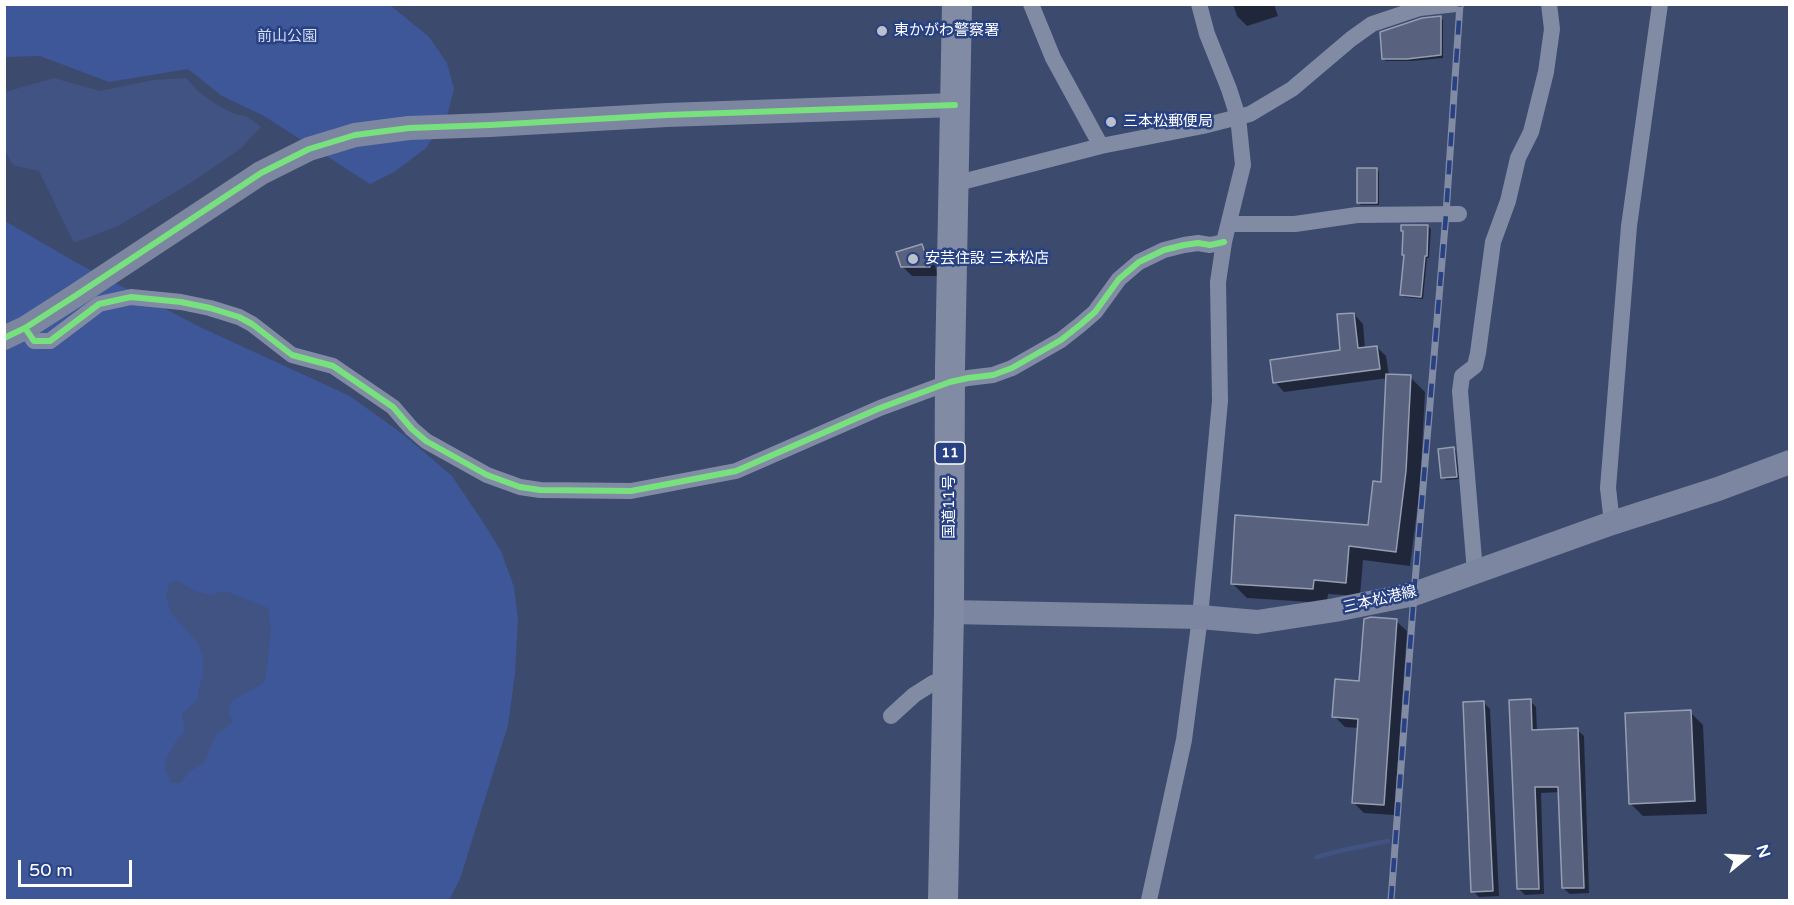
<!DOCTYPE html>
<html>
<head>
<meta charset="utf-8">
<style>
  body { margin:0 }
  #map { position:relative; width:1794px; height:905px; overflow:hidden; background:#3c4a6e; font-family:"Varela Round",sans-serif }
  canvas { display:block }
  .frame { position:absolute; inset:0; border:6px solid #fff; pointer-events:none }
  .north { position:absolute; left:1716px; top:827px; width:60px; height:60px; -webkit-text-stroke:4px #284182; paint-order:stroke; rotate:72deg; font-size:16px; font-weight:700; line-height:24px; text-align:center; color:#fff }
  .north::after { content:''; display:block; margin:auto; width:21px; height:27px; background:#fff; clip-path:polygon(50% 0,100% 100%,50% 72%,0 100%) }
  .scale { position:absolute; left:18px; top:860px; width:114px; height:27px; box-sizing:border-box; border:3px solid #fff; border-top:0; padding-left:8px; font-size:18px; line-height:21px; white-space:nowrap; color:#fff; -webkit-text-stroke:4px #284182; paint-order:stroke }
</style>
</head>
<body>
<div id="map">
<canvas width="1794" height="905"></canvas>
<div class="frame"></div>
<div class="north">N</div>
<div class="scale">50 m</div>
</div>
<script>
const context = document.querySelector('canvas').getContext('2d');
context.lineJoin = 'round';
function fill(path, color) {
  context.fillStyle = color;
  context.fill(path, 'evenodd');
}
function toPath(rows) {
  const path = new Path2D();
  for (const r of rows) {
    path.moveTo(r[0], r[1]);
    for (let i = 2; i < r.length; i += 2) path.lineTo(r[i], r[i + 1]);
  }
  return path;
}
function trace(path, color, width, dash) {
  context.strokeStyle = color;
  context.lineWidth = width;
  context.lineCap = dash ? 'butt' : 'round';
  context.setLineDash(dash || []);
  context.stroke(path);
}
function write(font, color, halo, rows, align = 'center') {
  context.font = font + ' "Varela Round","Noto Sans JP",sans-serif';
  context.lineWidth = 5;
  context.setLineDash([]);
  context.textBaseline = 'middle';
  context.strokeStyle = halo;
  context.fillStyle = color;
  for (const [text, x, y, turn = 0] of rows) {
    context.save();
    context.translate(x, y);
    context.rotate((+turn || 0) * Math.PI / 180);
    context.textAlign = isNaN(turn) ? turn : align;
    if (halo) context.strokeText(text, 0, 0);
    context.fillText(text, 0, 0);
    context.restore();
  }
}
fill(toPath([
  [5,5,390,5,429,37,447,63,454,89,446,120,425,149,394,172,370,184,264,116,222,96,188,69,109,82,40,56,5,57],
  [5,221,77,263,202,328,350,396,404,435,452,476,483,522,501,551,514,587,518,620,515,674,508,725,460,879,449,900,5,900]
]), '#3d5798');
fill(toPath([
  [54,78,100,91,153,80,186,78,199,92,214,103,234,114,246,116,261,127,240,149,192,182,118,226,74,243,39,171,13,165,5,151,5,92],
  [176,580,195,591,210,595,225,591,268,608,271,629,265,682,232,701,228,709,232,722,216,735,204,763,189,772,181,783,171,783,166,772,165,761,176,741,185,731,182,714,198,699,198,690,203,676,203,658,197,642,171,613,166,596,169,584]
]), '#415382');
fill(toPath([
  [1233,4,1274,4,1278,16,1247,26,1237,16],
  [1440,18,1443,20,1443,58,1411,61,1386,61,1383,59],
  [1377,169,1379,172,1379,205,1361,205,1358,202],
  [1428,226,1431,229,1429,258,1427,258,1423,299,1404,297,1401,294,1405,256,1404,232,1402,231],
  [922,246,932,255,938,276,912,276,902,266],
  [1354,314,1363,324,1365,349,1377,347,1386,356,1389,376,1410,377,1425,392,1420,487,1410,566,1363,560,1360,596,1328,594,1327,603,1247,598,1232,583,1370,526,1382,484,1388,378,1284,392,1275,382,1342,352],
  [1454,449,1456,451,1459,479,1446,480,1443,478],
  [1396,621,1407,631,1394,815,1364,813,1353,802,1359,728,1345,727,1334,716,1361,683],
  [1530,701,1536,707,1537,731,1577,730,1584,736,1589,893,1570,894,1563,888,1560,792,1541,793,1544,894,1525,895,1519,889],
  [1484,703,1490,709,1499,896,1479,897,1473,891],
  [1690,712,1703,725,1707,814,1643,816,1630,803]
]), '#0007');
trace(toPath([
  [1317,857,1339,851,1388,841]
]), '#415382', 4.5);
const building = toPath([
  [1441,16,1441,55,1407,59,1382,59,1380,32,1422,18,1441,16],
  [1357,168,1377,168,1377,203,1357,203,1357,168],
  [1401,225,1428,225,1427,256,1425,256,1421,297,1400,295,1404,255,1402,255,1403,231,1401,231,1401,225],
  [922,244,930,267,901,267,896,252,922,244],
  [1354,313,1358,348,1377,346,1380,369,1273,383,1270,360,1340,350,1337,314,1354,313],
  [1386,374,1411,375,1406,471,1396,552,1349,546,1346,583,1314,580,1313,589,1231,584,1235,515,1368,525,1373,481,1381,482,1386,374],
  [1454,447,1457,477,1441,478,1438,449,1454,447],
  [1371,617,1397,619,1384,805,1352,803,1358,719,1332,717,1335,679,1359,681,1364,619,1371,617],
  [1531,699,1532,730,1578,728,1584,888,1562,888,1558,787,1535,787,1539,889,1517,889,1509,700,1531,699],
  [1484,701,1493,891,1471,892,1463,702,1484,701],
  [1691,710,1695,801,1629,804,1625,713,1691,710]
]);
fill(building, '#58627f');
trace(building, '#969eb2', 1.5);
trace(toPath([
  [1031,4,1053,58,1101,146],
  [954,184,1101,146,1203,126,1250,114,1292,89,1351,39,1372,24,1420,8,1456,4],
  [1229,224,1295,224,1357,215,1459,214],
  [25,328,34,341,50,341,99,304,131,297,181,302,210,308,239,317,252,324,292,355,333,366,393,407,412,429,426,441,487,475,520,487,540,490,631,491,736,471,880,408,950,382,968,378,993,375,1012,368,1061,340,1080,325,1095,312,1119,279,1139,262,1164,250,1184,245,1198,243,1210,245,1224,242],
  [1612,523,1608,488,1629,226,1660,4],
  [1475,572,1460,391,1462,376,1475,366,1478,353,1493,242,1508,201,1518,158,1531,132,1546,72,1552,29,1549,4],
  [891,716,914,695,933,683,947,679],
  [1149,900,1184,740,1200,617,1220,401,1218,282,1224,242,1243,165,1238,117,1229,89,1207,34,1199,4]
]), '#828ba4', 16);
trace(toPath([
  [4,338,25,328,75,296,261,173,309,149,355,135,409,128,490,125,667,115,955,105],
  [949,612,1200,617,1257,622,1335,610,1414,594,1612,523,1718,489,1790,462]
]), '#7d86a0', 24);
trace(toPath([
  [943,900,949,612,950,367,957,4]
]), '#828ba4', 30);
const rail = toPath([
  [1391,900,1414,594,1446,214,1460,4]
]);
trace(rail, '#828ba4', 7);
trace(rail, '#284182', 4.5, [14]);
trace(toPath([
  [25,328,34,341,50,341,99,304,131,297,181,302,210,308,239,317,252,324,292,355,333,366,393,407,412,429,426,441,487,475,520,487,540,490,631,491,736,471,880,408,950,382,968,378,993,375,1012,368,1061,340,1080,325,1095,312,1119,279,1139,262,1164,250,1184,245,1198,243,1210,245,1224,242],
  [4,338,25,328,75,296,261,173,309,149,355,135,409,128,490,125,667,115,955,105]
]), '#77e17e', 6);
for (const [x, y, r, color] of [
  [882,31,6,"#bbc0cc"],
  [1111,122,6,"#bbc0cc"],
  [913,259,6,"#bbc0cc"]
]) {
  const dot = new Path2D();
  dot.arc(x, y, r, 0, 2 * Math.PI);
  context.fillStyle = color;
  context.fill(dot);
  trace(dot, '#284182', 2);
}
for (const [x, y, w] of [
  [950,453,30]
]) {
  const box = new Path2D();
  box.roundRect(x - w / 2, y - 11, w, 22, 4.5);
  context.fillStyle = '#284182';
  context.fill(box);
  trace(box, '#fff', 1.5);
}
write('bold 14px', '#fff', null, [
  ["11",950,453]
]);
write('15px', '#fff', '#284182', [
  ["東かがわ警察署",894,31],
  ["三本松郵便局",1123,122],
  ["安芸住設 三本松店",925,259]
], 'left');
write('15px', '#d4def5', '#284182', [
  ["前山公園",287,37]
]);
write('15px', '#fff', '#284182', [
  ["国道11号",950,507,-90],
  ["三本松港線",1380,600,-13]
]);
</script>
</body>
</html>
